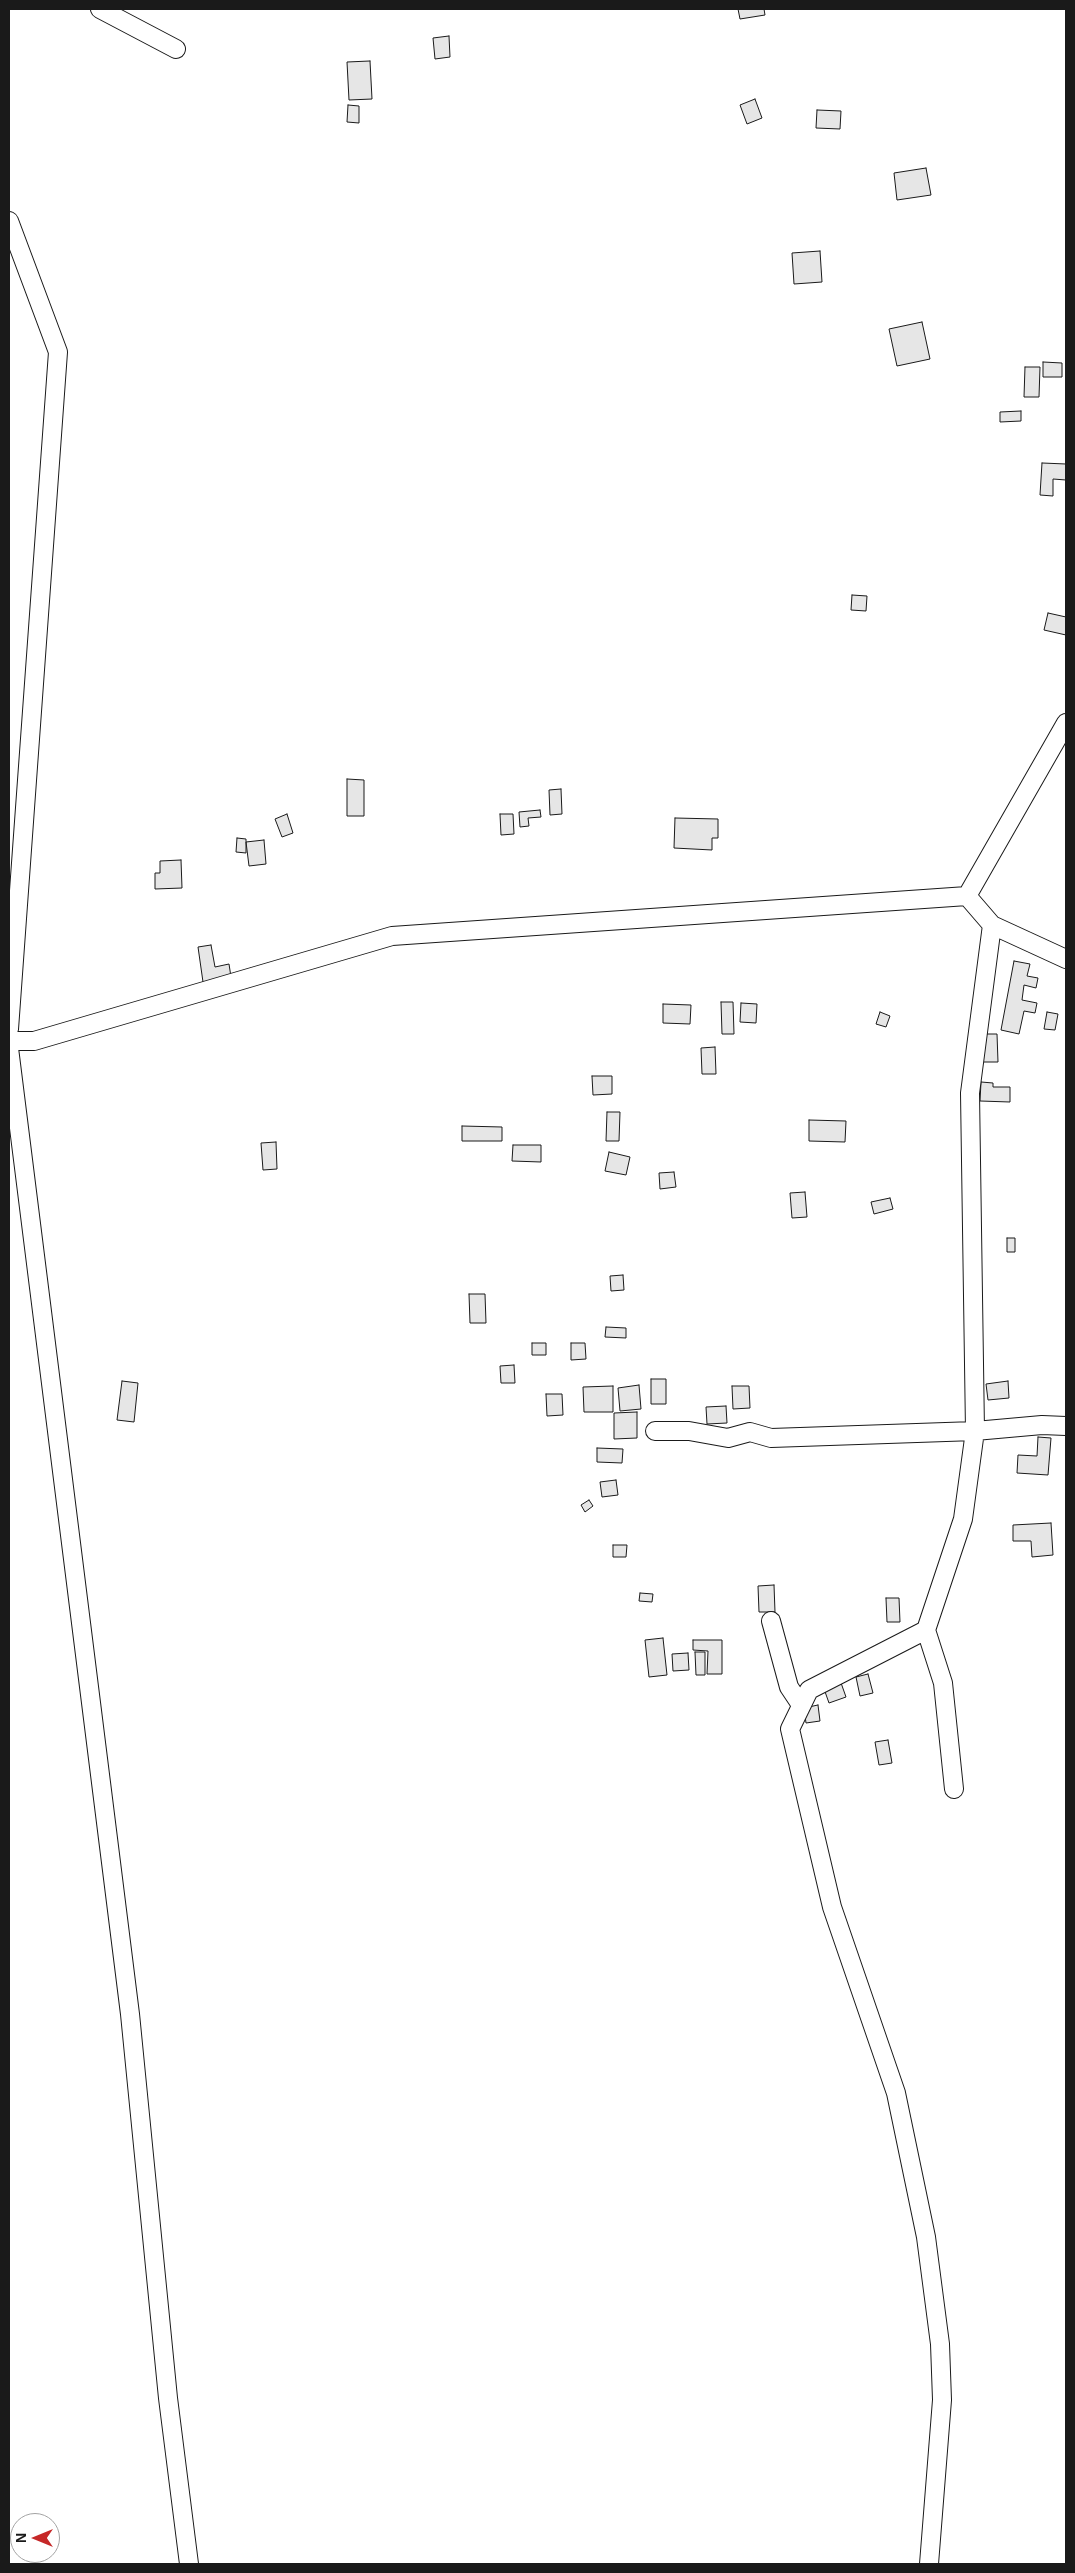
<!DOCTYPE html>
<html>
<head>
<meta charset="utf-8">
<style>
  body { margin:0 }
  #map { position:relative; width:1075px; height:2573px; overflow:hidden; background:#fff; font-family:Arial,sans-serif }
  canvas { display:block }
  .frame { position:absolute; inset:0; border:10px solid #1a1a1a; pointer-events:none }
  .north { position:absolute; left:10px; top:2513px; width:50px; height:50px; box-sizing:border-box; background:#fff; border:1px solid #a3a3a3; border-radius:50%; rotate:270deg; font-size:14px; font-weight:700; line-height:20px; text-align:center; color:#1a1a1a }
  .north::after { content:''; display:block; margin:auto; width:18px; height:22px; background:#c62828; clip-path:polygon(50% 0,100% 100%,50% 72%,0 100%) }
</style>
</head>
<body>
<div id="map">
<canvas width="1075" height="2573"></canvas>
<div class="frame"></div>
<div class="north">N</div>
</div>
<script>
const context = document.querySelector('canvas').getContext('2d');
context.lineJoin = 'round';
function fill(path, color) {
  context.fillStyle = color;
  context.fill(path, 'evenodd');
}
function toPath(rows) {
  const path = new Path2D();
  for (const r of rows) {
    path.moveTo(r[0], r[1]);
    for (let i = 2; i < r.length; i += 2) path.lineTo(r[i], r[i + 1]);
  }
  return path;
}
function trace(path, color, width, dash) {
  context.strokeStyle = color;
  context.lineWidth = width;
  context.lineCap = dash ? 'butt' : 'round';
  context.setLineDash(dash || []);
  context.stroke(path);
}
const building = toPath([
  [738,9,764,9,765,15,740,19,738,9],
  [449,36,450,57,435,59,433,38,449,36],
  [370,61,372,99,349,100,347,62,370,61],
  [755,99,762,118,747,124,740,105,755,99],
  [348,105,359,106,359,123,347,122,348,105],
  [817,110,841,111,840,129,816,128,817,110],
  [926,168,931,195,897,200,894,173,926,168],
  [820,251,822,282,794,284,792,253,820,251],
  [922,322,930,359,897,366,889,329,922,322],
  [1043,362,1062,363,1062,377,1043,377,1043,362],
  [1025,367,1040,367,1039,397,1024,397,1025,367],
  [1021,411,1021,421,1000,422,1000,412,1021,411],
  [1042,463,1066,464,1066,480,1053,479,1053,496,1040,495,1042,463],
  [852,595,867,596,866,611,851,610,852,595],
  [1048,613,1066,617,1066,635,1044,630,1048,613],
  [347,779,364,780,364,816,347,816,347,779],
  [561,789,562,814,550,815,549,790,561,789],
  [540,810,541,817,528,818,529,826,520,827,519,812,540,810],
  [287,814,293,833,282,837,275,819,287,814],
  [500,814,513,814,514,834,501,835,500,814],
  [675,818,718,819,718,838,712,838,712,850,674,848,675,818],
  [237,838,246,839,246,853,236,852,237,838],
  [264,840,266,864,249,866,246,842,264,840],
  [181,860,182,888,155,889,155,873,160,873,160,861,181,860],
  [211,945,215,967,229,964,231,977,203,982,198,947,211,945],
  [1014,961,1030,964,1027,976,1038,978,1036,988,1024,985,1022,1000,1037,1003,1035,1013,1024,1011,1019,1034,1001,1030,1014,961],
  [721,1002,733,1002,734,1034,722,1034,721,1002],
  [741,1003,757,1004,756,1023,740,1022,741,1003],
  [663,1004,691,1005,690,1024,663,1023,663,1004],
  [880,1012,890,1016,886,1027,876,1024,880,1012],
  [1047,1012,1058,1014,1055,1030,1044,1029,1047,1012],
  [982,1034,997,1034,998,1062,982,1062,982,1034],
  [715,1047,716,1074,702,1074,701,1048,715,1047],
  [592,1076,612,1076,612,1094,593,1095,592,1076],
  [981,1082,993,1083,993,1087,1010,1087,1010,1102,980,1101,981,1082],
  [607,1112,620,1112,619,1141,606,1141,607,1112],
  [809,1120,846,1121,845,1142,809,1141,809,1120],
  [462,1126,502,1127,502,1141,462,1141,462,1126],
  [276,1142,277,1169,263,1170,261,1143,276,1142],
  [513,1145,541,1145,541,1162,512,1161,513,1145],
  [609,1152,630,1157,626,1175,605,1171,609,1152],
  [674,1172,676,1187,660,1189,659,1173,674,1172],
  [805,1192,807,1217,792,1218,790,1193,805,1192],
  [890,1198,893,1209,874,1214,871,1202,890,1198],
  [1007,1238,1015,1238,1015,1252,1007,1252,1007,1238],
  [623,1275,624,1290,611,1291,610,1276,623,1275],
  [469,1294,485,1294,486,1323,470,1323,469,1294],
  [606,1327,626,1328,626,1338,605,1337,606,1327],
  [532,1343,546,1343,546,1355,532,1355,532,1343],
  [571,1343,585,1343,586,1359,571,1360,571,1343],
  [514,1365,515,1383,501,1383,500,1366,514,1365],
  [651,1379,666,1379,666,1404,651,1404,651,1379],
  [122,1381,138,1383,134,1422,117,1420,122,1381],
  [1008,1381,1009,1398,988,1400,986,1384,1008,1381],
  [639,1385,641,1409,620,1411,618,1388,639,1385],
  [613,1386,613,1412,584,1412,583,1387,613,1386],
  [732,1386,749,1386,750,1408,733,1409,732,1386],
  [546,1394,562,1394,563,1415,547,1416,546,1394],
  [726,1406,727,1423,707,1424,706,1407,726,1406],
  [637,1412,637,1438,614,1439,614,1413,637,1412],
  [1038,1437,1051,1438,1048,1475,1017,1473,1018,1455,1037,1456,1038,1437],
  [597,1448,623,1449,622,1463,597,1462,597,1448],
  [616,1480,618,1495,602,1497,600,1482,616,1480],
  [589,1500,593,1506,585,1512,581,1505,589,1500],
  [1051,1523,1053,1555,1032,1557,1031,1541,1013,1541,1013,1525,1051,1523],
  [613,1545,627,1545,626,1557,613,1557,613,1545],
  [774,1585,775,1612,759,1612,758,1586,774,1585],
  [640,1593,653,1594,652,1602,639,1601,640,1593],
  [886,1598,899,1598,900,1622,887,1622,886,1598],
  [663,1638,667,1675,649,1677,645,1640,663,1638],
  [693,1640,722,1640,722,1674,707,1674,708,1651,693,1650,693,1640],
  [695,1652,705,1652,705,1675,696,1675,695,1652],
  [688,1653,689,1670,673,1671,672,1654,688,1653],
  [868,1674,873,1693,860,1696,856,1677,868,1674],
  [840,1680,846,1697,829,1703,823,1686,840,1680],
  [818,1705,820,1721,806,1723,804,1708,818,1705],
  [888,1740,892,1763,879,1765,875,1742,888,1740]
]);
fill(building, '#e6e6e6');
trace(building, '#1a1a1a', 1);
const minor = toPath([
  [100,9,176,49],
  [9,221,58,352,9,1029],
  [967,896,992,925,1066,959],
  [9,1041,34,1041,392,936,967,896,1066,723],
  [9,1048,130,2014,168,2398,189,2564],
  [655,1431,689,1431,728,1438,750,1432,771,1438,975,1431,1042,1425,1066,1426],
  [771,1621,789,1687,801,1705],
  [926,1630,809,1690,790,1729,832,1907,896,2093,926,2237,940,2344,942,2400,929,2564],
  [954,1789,943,1683,926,1630,963,1519,975,1431,970,1093,992,925]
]);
trace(minor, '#1a1a1a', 20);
trace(minor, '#fff', 18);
</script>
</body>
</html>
